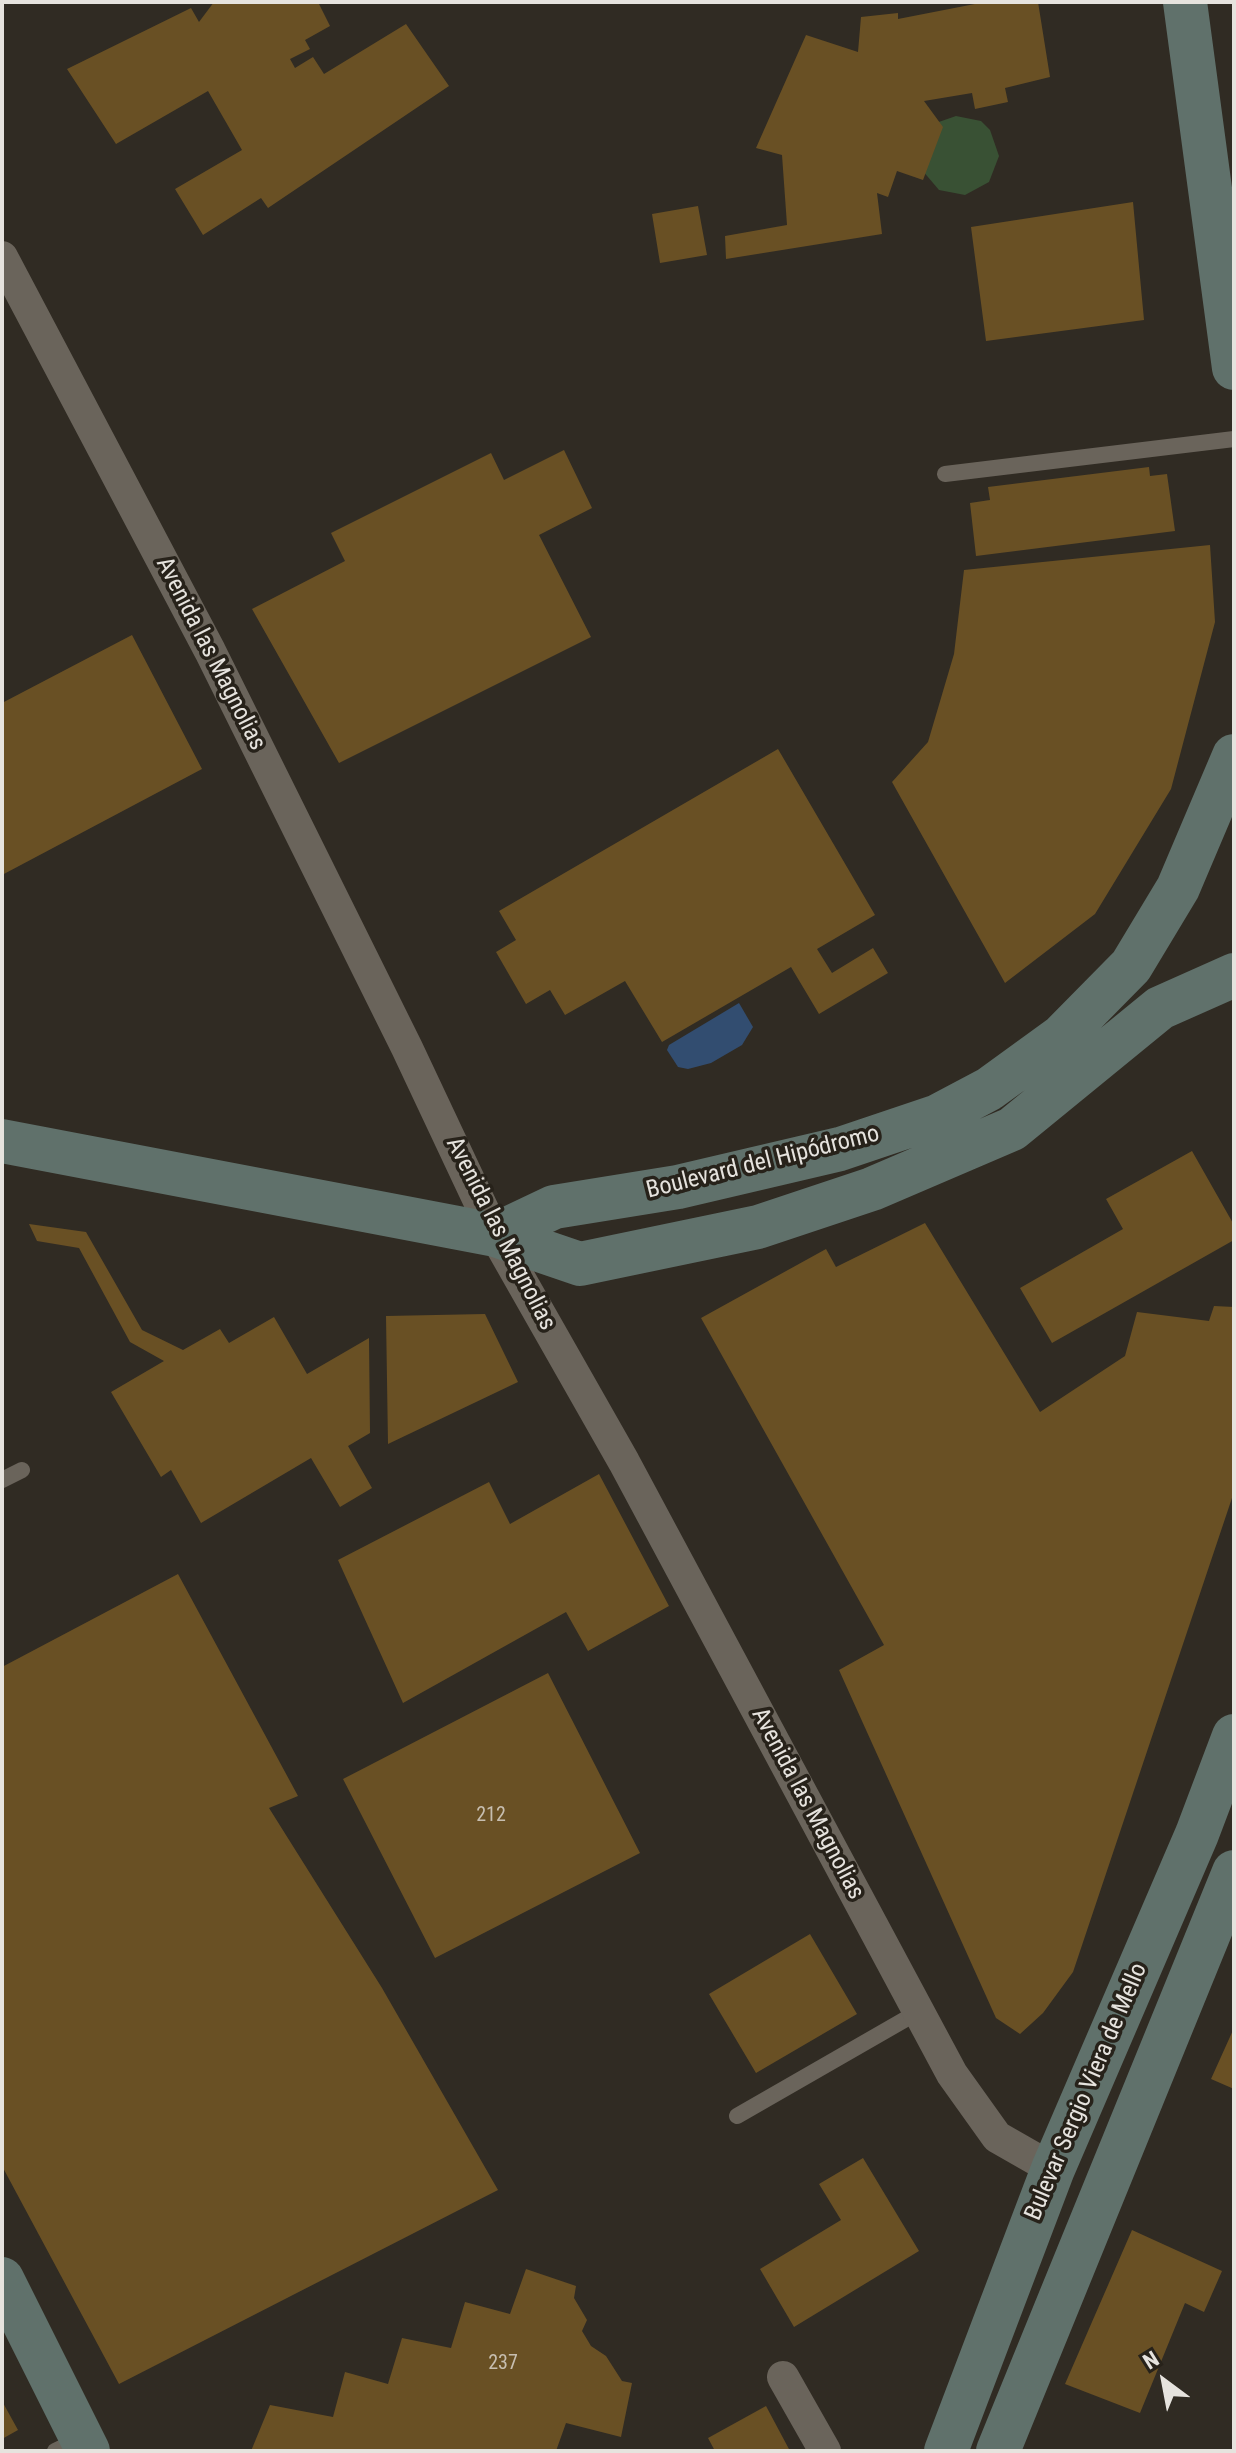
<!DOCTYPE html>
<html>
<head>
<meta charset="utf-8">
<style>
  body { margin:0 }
  #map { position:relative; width:1236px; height:2453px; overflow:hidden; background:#302b23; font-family:"Roboto Condensed",sans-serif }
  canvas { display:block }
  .frame { position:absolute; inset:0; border:4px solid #e6e3de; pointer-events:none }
  .north { position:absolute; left:1124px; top:2341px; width:80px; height:80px; -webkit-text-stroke:6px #27221a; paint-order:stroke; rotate:328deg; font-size:22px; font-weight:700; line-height:32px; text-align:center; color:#e6e3de }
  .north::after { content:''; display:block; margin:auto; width:28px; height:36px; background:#e6e3de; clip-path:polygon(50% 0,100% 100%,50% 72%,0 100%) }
</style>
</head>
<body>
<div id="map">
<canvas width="1236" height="2453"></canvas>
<div class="frame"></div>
<div class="north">N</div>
</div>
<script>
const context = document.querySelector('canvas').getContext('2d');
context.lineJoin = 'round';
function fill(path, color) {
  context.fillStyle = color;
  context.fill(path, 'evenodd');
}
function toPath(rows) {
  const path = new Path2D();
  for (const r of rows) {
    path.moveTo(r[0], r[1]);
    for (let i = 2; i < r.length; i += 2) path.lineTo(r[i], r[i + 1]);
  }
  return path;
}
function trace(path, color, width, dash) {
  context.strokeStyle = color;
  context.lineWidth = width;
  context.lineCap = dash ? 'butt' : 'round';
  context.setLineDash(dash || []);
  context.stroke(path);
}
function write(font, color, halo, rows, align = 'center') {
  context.font = font + ' "Roboto Condensed",sans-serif';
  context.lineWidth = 7;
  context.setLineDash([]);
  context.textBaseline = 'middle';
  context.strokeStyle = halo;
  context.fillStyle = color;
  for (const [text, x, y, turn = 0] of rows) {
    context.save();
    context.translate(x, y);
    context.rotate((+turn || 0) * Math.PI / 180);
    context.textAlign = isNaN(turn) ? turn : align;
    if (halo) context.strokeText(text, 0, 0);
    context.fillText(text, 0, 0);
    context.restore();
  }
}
fill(toPath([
  [956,116,981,121,990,130,999,156,989,182,965,195,939,190,922,170,933,124]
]), '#395134');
fill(toPath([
  [739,1003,753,1027,742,1045,711,1063,688,1069,678,1067,667,1050,669,1045]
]), '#324d70');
fill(toPath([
  [214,2,318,2,330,26,305,40,310,49,290,59,295,68,313,57,324,74,406,24,449,86,268,208,261,198,203,235,175,189,242,150,208,91,116,144,67,69,191,8,199,22],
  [985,2,1038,2,1050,77,1005,88,1008,102,975,109,972,93,924,101,943,127,923,180,897,171,888,197,877,193,882,234,726,259,725,236,787,225,782,155,756,148,806,35,858,52,861,17,898,13,898,19],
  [1133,202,1144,320,986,341,971,227],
  [698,206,707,255,660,263,652,214],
  [564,450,592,508,539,535,591,637,339,763,252,609,345,561,331,533,491,453,504,480],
  [1149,467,1150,476,1167,474,1175,531,976,556,970,503,990,500,988,487],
  [1210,545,1215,622,1171,789,1095,914,1005,983,892,782,928,742,954,654,964,570],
  [132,635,202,769,2,875,2,703],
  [778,749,875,915,817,949,832,973,873,948,888,973,819,1014,791,967,662,1042,625,981,565,1015,550,990,526,1004,496,952,516,940,499,911],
  [1192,1151,1234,1225,1234,1240,1052,1343,1020,1288,1123,1229,1106,1199],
  [925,1223,1040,1412,1125,1356,1137,1312,1209,1321,1214,1306,1234,1307,1234,1492,1073,1972,1043,2013,1020,2034,996,2018,839,1670,884,1645,701,1318,826,1249,836,1267],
  [29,1224,86,1232,142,1330,183,1350,220,1329,229,1343,274,1317,307,1374,369,1338,370,1433,348,1446,372,1488,340,1507,311,1458,201,1523,171,1470,161,1477,111,1392,164,1361,130,1342,79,1248,37,1241],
  [485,1314,518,1382,388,1444,386,1316],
  [599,1474,669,1606,588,1651,566,1612,403,1703,338,1560,489,1482,510,1524],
  [178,1574,298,1796,269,1808,382,1988,498,2190,119,2384,2,2166,2,1667],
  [548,1673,640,1853,435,1958,343,1779],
  [810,1934,857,2014,756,2073,709,1994],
  [1234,2028,1234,2089,1211,2079],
  [863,2158,919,2251,794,2327,760,2269,841,2220,819,2184],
  [1132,2230,1222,2271,1204,2312,1185,2303,1140,2413,1065,2384],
  [526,2269,576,2286,574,2298,587,2320,582,2331,591,2346,606,2356,622,2381,632,2383,621,2437,566,2423,556,2451,251,2451,270,2405,333,2417,345,2372,388,2384,402,2338,451,2348,465,2302,510,2314],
  [2,2401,18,2430,2,2439],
  [766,2406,790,2451,715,2451,708,2438]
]), '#695024');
trace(toPath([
  [945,474,1234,439],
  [2,1480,22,1470],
  [737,2116,918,2012],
  [55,2451,80,2439]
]), '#6a645b', 16);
trace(toPath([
  [2,257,210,651,407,1048,495,1235,624,1462,952,2074,997,2137,1053,2169],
  [783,2377,825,2451]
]), '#6a645b', 32);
trace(toPath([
  [1185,2,1234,368],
  [2,1141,495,1235,580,1264,758,1227,872,1189,1012,1129,1160,1008,1234,975],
  [495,1235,554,1207,678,1187,840,1149,938,1116,989,1089,1062,1036,1131,966,1178,888,1234,756],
  [2,2279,88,2451],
  [946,2451,1053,2169,1197,1834,1234,1736],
  [998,2451,1234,1872]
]), '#60716b', 44);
write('20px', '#c7beb0', null, [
  ["212",491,1816],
  ["237",503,2364]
]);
write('24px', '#e6e3de', '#27221a', [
  ["Avenida las Magnolias",210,654,63],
  ["Boulevard del Hipódromo",763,1163,-14],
  ["Avenida las Magnolias",500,1234,63],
  ["Avenida las Magnolias",807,1804,62],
  ["Bulevar Sergio Viera de Mello",1087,2092,-67]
]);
</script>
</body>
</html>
